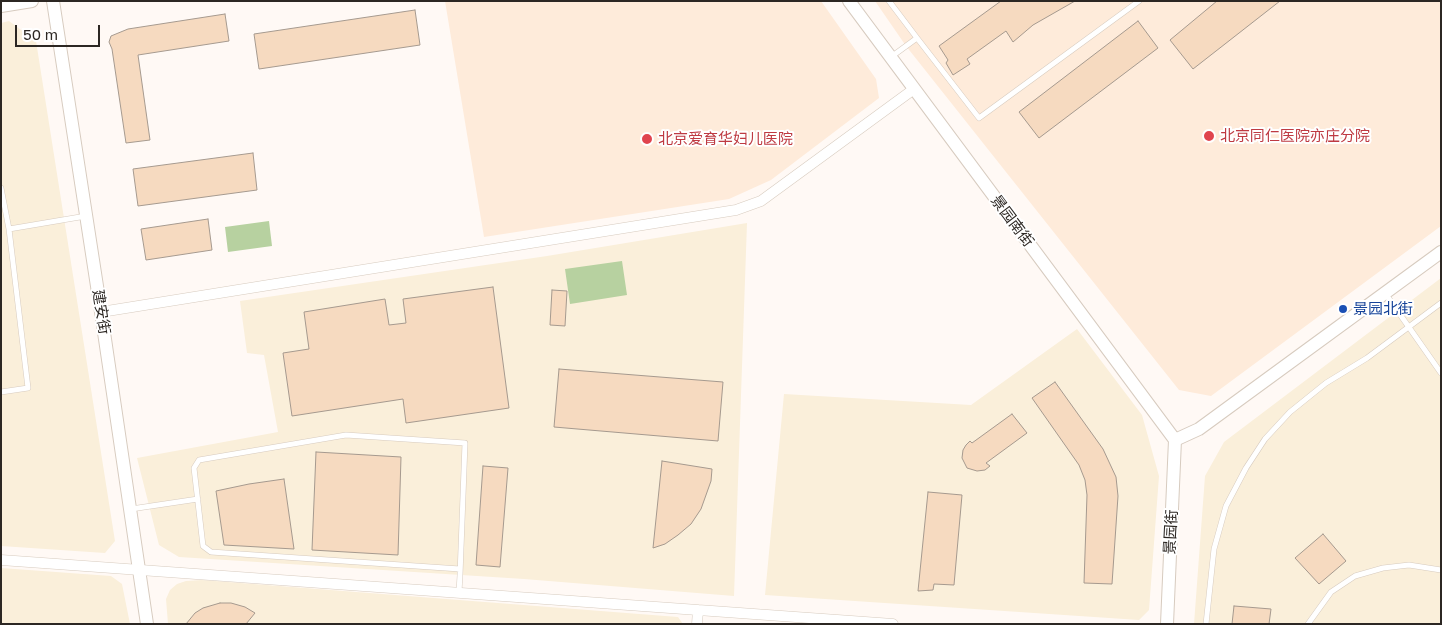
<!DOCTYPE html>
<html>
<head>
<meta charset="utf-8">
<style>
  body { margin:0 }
  #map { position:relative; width:1442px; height:625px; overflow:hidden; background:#fff9f5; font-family:"Golos Text",sans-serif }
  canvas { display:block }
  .frame { position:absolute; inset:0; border:2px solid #2c2723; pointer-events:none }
  .scale { position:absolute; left:15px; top:25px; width:85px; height:22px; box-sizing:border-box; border:2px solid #2c2723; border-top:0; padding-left:6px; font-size:15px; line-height:18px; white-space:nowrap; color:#2c2723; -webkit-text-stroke:4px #fff; paint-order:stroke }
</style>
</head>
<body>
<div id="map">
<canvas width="1442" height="625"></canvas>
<div class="frame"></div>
<div class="scale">50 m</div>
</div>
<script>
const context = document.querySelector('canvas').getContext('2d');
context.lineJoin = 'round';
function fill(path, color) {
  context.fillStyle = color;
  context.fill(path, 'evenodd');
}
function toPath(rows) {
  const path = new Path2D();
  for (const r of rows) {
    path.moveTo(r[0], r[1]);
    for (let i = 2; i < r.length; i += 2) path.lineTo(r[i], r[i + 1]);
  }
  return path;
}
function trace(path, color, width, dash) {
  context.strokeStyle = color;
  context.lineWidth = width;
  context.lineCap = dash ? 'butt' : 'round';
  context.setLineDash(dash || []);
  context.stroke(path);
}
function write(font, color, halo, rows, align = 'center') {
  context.font = font + ' "Golos Text","Noto Sans SC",sans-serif';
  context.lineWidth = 4;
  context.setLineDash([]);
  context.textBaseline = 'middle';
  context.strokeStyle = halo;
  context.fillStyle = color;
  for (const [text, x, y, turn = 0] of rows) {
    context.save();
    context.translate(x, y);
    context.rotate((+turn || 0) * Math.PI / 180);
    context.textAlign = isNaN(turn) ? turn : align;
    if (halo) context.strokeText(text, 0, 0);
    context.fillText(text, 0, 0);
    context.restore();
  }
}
fill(toPath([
  [9,21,36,41,115,541,105,553,1,546,1,23],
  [747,223,734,596,524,579,179,557,159,545,137,458,278,432,264,355,247,353,240,301,547,256],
  [1441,278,1441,624,1194,624,1205,476,1224,442],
  [1077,329,1142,415,1159,476,1149,610,1139,620,765,595,784,394,971,405],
  [1,568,111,576,122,584,130,624,1,624],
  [202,580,678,617,683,624,168,624,166,599,170,590,177,584,186,581]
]), '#faefda');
fill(toPath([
  [445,1,821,1,876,79,879,98,771,180,729,199,484,237],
  [875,1,1441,1,1441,226,1211,396,1179,390,906,46]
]), '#feebda');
fill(toPath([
  [269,221,272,246,228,252,225,227],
  [622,261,627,295,570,304,565,269]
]), '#b7d1a0');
const building = toPath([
  [1001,1,1075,1,1033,25,1013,42,1006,31,967,59,970,64,953,75,946,63,948,60,939,46,1001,1],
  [1217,1,1280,1,1193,69,1170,40,1217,1],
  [415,10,420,45,259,69,254,34,415,10],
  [225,14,229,41,138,55,150,140,126,143,112,49,109,42,111,36,128,29,225,14],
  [1138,21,1158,48,1039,138,1019,112,1138,21],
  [253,153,257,190,138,206,133,169,253,153],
  [208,219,212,250,146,260,141,229,208,219],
  [493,287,509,408,406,423,403,399,292,416,283,353,309,349,304,312,385,299,389,325,406,323,403,299,493,287],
  [552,290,567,291,565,326,550,325,552,290],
  [559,369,723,382,718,441,554,427,559,369],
  [1055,382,1103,449,1116,477,1118,496,1112,584,1084,583,1087,495,1085,480,1079,465,1032,398,1055,382],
  [1012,414,1027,433,986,463,990,466,985,470,977,471,967,468,962,458,963,450,966,445,970,441,972,443,1012,414],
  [316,452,401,457,398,555,312,550,316,452],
  [662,461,712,469,711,481,701,509,691,524,678,535,665,544,653,548,662,461],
  [483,466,508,468,500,567,476,565,483,466],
  [284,479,294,549,224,545,216,491,249,484,284,479],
  [928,492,962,495,954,585,934,584,933,590,918,591,928,492],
  [1323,534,1346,561,1319,584,1295,558,1323,534],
  [220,603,231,603,245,607,255,613,246,624,186,624,195,613,203,608,220,603],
  [1234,606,1271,609,1269,624,1232,624,1234,606]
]);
fill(building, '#f6dac0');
trace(building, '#a69a8f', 1);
const service = toPath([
  [889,1,917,38],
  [891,57,917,38,979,118,1139,1],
  [1,188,9,229,28,388,1,392],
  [9,229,86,216],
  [1385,293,1441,373],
  [131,509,198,499],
  [459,592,460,575,465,443,346,435,199,460,194,468,203,546,211,552,460,569],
  [1206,624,1214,549,1226,506,1246,468,1265,439,1290,412,1326,383,1367,358,1441,303],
  [1308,624,1331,592,1355,576,1383,568,1409,565,1441,570]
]);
const minor = toPath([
  [101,312,736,210,761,201,914,89],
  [1,560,893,624],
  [697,624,698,610]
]);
const tertiary = toPath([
  [53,1,101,312,147,624],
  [849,1,1175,440],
  [1,6,32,1],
  [1175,440,1199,429,1441,252],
  [1167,624,1175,440]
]);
trace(service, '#d7cbbf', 6);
trace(minor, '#d7cbbf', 11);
trace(tertiary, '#d7cbbf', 14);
trace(service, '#fff', 5);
trace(minor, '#fff', 10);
trace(tertiary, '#fff', 12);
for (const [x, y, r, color] of [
  [1209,136,6,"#e0444e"],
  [647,139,6,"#e0444e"],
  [1343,309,5,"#1a4fb4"]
]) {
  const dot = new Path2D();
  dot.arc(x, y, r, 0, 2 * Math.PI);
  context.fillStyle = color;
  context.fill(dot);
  trace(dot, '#fff', 2);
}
write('15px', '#be3a42', '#fff', [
  ["北京同仁医院亦庄分院",1220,136],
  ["北京爱育华妇儿医院",658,139]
], 'left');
write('15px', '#2c2723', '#fff', [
  ["景园南街",1012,221,53],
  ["建安街",101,312,81],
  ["景园街",1171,532,-87]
]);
write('15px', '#164399', '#fff', [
  ["景园北街",1353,309]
], 'left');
</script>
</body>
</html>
